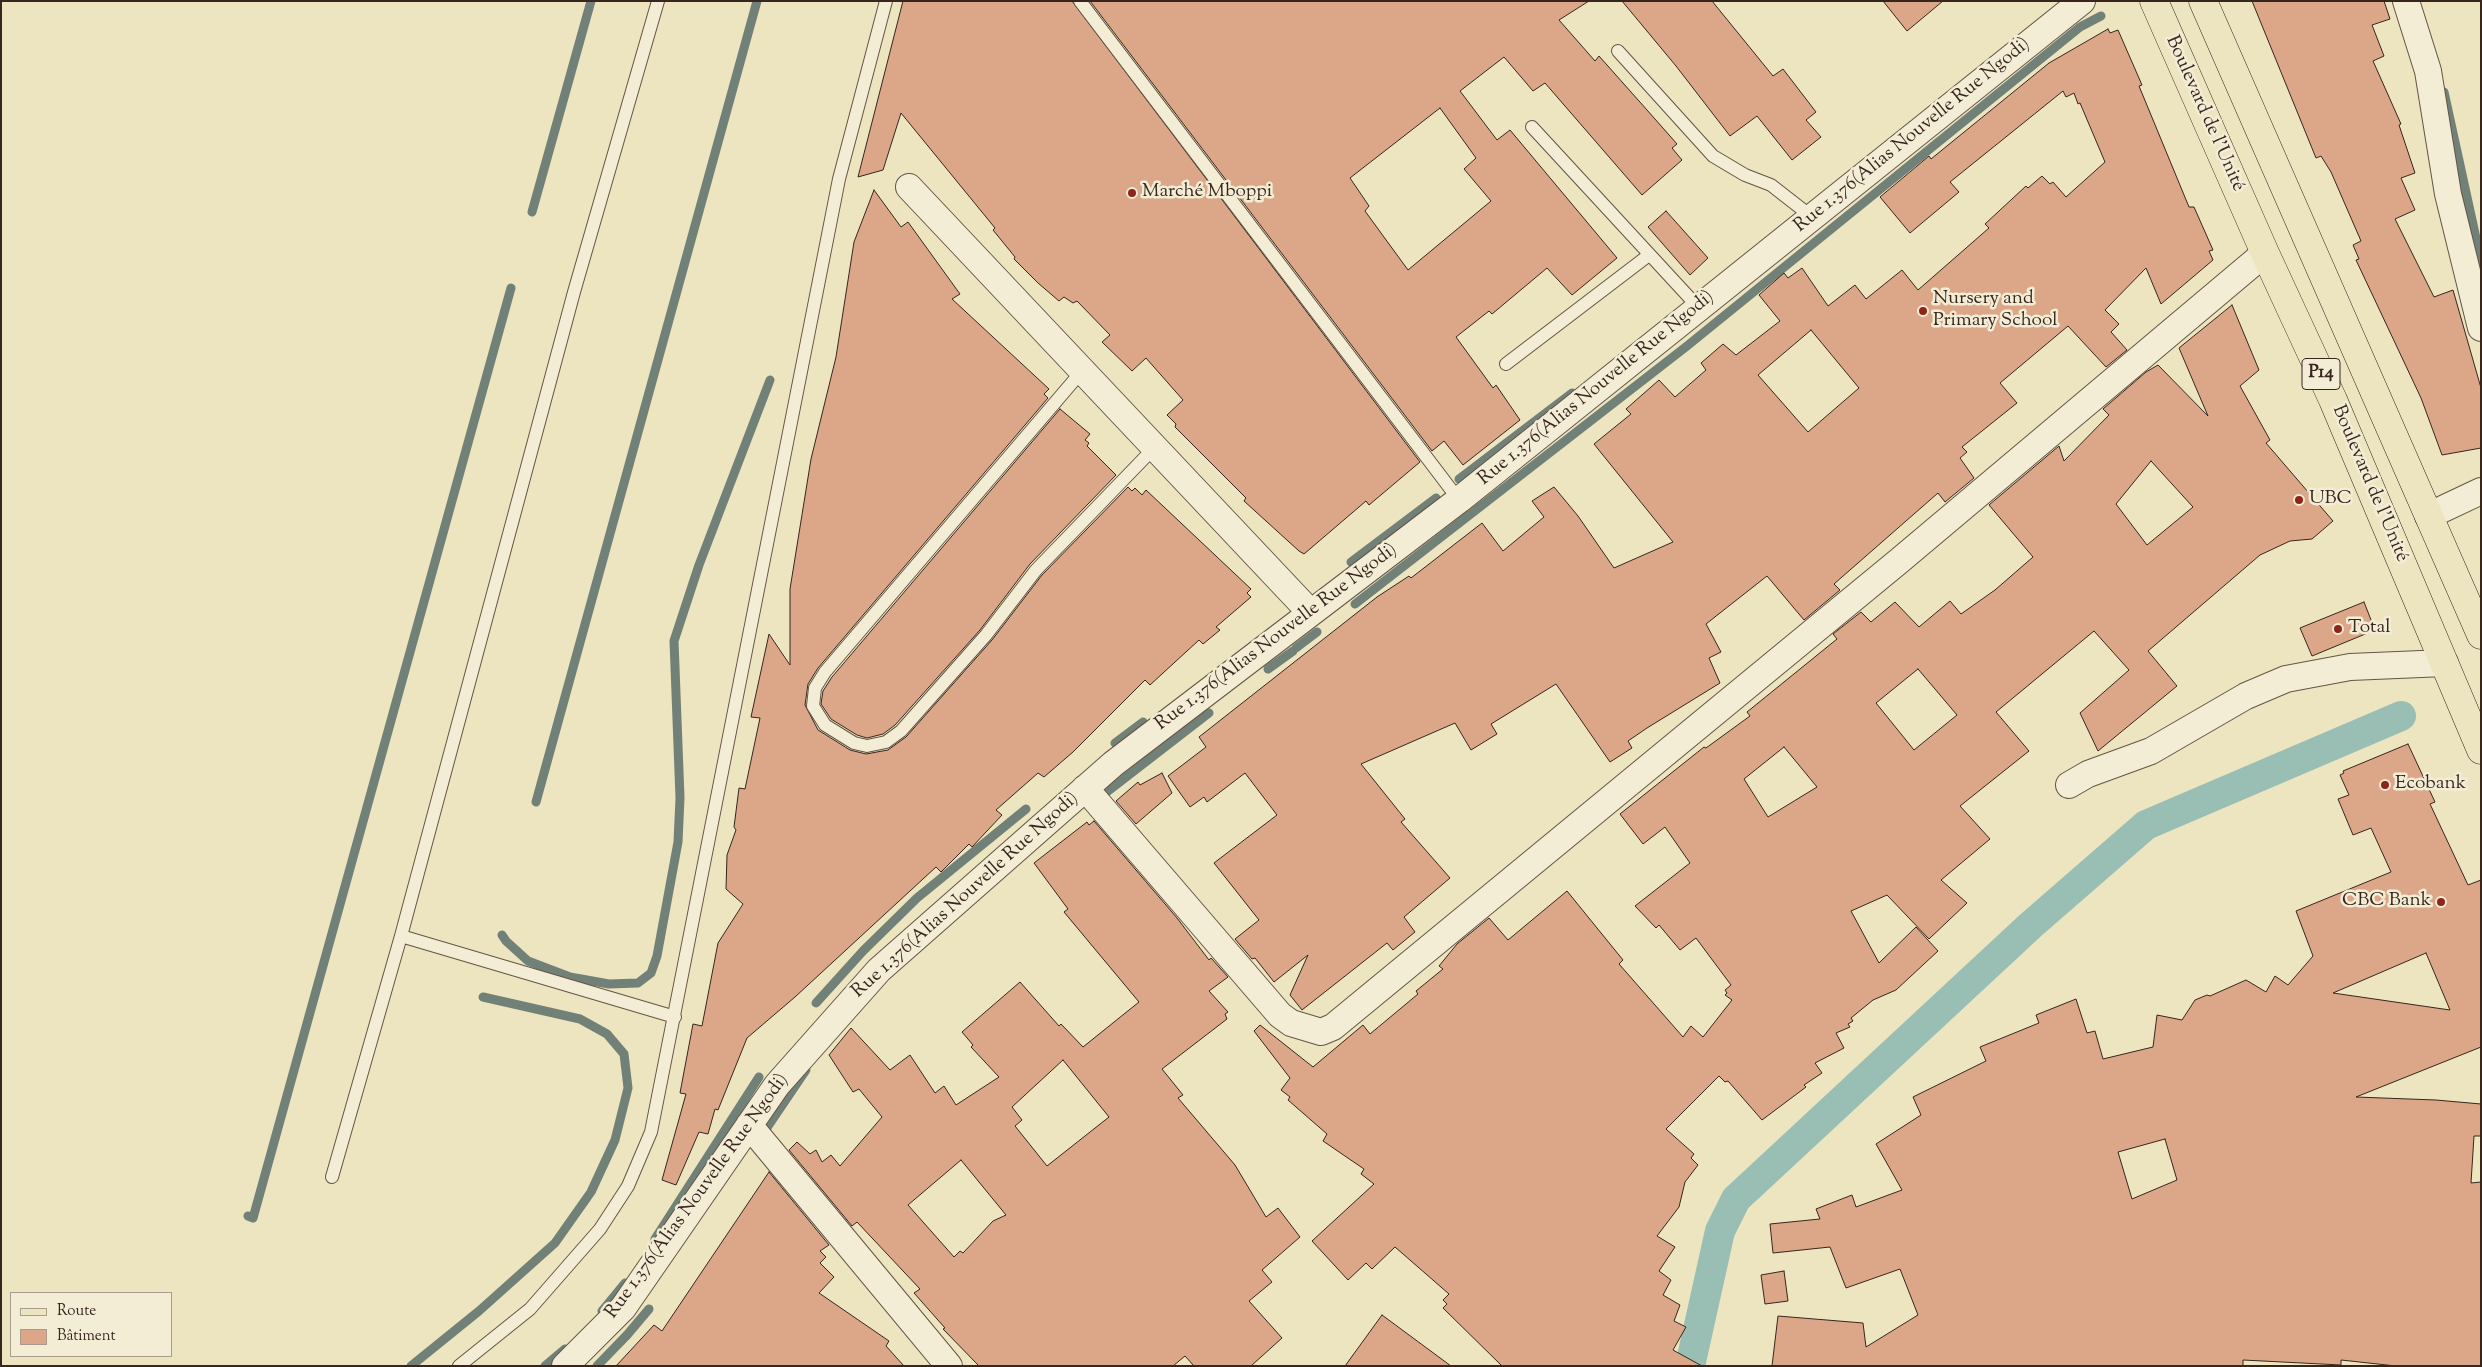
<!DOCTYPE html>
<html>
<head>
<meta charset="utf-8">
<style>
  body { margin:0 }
  #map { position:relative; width:2482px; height:1367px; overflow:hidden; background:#ede4c0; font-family:"Sorts Mill Goudy",serif }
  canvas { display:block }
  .frame { position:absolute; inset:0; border:2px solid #37251e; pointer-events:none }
  .legend { position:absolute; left:10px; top:1292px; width:162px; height:65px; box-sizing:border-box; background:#f3edd6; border:1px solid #a89d8c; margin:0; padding:6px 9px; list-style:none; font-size:15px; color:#37251e }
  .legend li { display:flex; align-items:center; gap:10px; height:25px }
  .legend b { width:25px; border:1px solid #a89d8c }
</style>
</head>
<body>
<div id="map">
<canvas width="2482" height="1367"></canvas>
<div class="frame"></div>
<ul class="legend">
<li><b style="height:6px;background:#ede4c0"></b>Route</li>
<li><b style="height:14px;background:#dba788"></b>Bâtiment</li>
</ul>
</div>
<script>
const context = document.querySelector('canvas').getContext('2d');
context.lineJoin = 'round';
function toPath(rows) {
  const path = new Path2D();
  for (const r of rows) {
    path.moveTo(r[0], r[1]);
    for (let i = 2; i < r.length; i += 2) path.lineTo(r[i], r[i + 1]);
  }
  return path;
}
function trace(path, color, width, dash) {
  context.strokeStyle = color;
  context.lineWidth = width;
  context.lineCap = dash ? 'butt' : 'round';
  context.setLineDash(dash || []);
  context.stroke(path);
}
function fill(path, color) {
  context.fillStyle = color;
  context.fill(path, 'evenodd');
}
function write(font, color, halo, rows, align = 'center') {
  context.font = font + ' "Sorts Mill Goudy",serif';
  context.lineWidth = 5;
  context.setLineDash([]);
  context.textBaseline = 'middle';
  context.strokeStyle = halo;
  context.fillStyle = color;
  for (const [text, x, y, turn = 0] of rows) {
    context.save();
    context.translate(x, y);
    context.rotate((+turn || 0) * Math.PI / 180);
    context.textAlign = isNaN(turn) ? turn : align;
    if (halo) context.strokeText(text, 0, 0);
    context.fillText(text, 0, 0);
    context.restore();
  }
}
trace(toPath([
  [2444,92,2481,261],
  [532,212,591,1],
  [1459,479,1572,393],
  [1351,562,1436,498],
  [1355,604,1687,346,2080,27,2101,16],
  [1296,648,1317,632],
  [1268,669,1293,651],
  [1115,743,1143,722],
  [1103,795,1209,713],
  [536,802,757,1],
  [502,935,506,941,528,961,570,977,609,984,638,983,651,973,657,956,678,842,680,798,674,641,699,565,770,380],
  [816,1003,863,951,917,898,1026,809],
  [762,1135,806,1070],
  [248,1216,253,1218,511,288],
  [655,1239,759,1077],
  [602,1311,625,1283],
  [411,1366,479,1311,555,1243,591,1192,615,1140,628,1088,624,1054,607,1034,580,1019,483,997],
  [545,1366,565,1349],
  [597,1366,627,1335,649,1309]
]), '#728178', 9);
trace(toPath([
  [1690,1366,1720,1231,1736,1199,2031,925,2146,825,2401,716]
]), '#99beb4', 30);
const building = toPath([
  [903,1,1072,1,1420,462,1369,505,1366,501,1304,554,1299,551,1244,501,1246,498,1175,427,1176,424,1167,415,1183,400,1146,358,1132,371,1102,342,1110,335,1077,301,1073,303,1064,297,1059,301,1038,283,1014,259,1015,257,993,230,995,228,901,113,883,170,858,177,903,1],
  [1090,1,1589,1,1559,20,1595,61,1599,56,1655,119,1677,144,1672,148,1682,160,1642,195,1545,83,1533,91,1504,57,1460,91,1497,140,1510,130,1617,258,1572,295,1547,268,1492,314,1489,311,1456,337,1493,388,1496,385,1520,420,1463,465,1444,441,1432,451,1090,1],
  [1440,108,1476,158,1464,169,1491,201,1408,270,1365,211,1369,206,1350,178,1440,108],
  [1622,1,1712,1,1773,76,1783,69,1816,112,1806,120,1821,137,1792,160,1757,116,1730,136,1676,66,1622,1],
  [1883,1,1943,1,1907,31,1883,1],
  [2252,1,2384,1,2390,19,2372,25,2384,56,2373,61,2401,124,2399,125,2415,173,2401,178,2415,210,2395,219,2434,297,2453,290,2481,388,2481,448,2442,455,2421,398,2356,260,2359,259,2353,245,2361,241,2331,172,2321,156,2316,158,2252,1],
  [2108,29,2110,33,2118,30,2142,85,2139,86,2189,207,2194,207,2213,250,2209,251,2213,260,2161,304,2146,268,2105,310,2119,324,2111,332,2127,350,2106,367,2068,326,2000,383,2017,403,1962,447,1967,452,1960,458,1974,478,1945,502,1938,493,1834,584,1840,590,1804,620,1767,576,1706,624,1721,652,1709,658,1720,683,1647,728,1628,741,1632,748,1610,762,1556,684,1491,724,1497,734,1471,750,1455,723,1361,764,1405,819,1401,822,1450,878,1404,917,1415,932,1393,950,1387,943,1302,1010,1290,995,1308,955,1274,982,1255,958,1252,959,1235,939,1259,920,1214,863,1277,815,1245,773,1207,802,1204,797,1190,807,1168,776,1206,747,1199,737,1377,597,1409,576,1411,578,1482,523,1503,551,1544,517,1532,501,1554,487,1578,516,1614,568,1673,542,1594,444,1631,414,1626,409,1659,380,1675,397,1706,370,1701,363,1723,344,1736,355,1780,321,1759,295,1784,273,1788,278,1802,268,1828,306,1855,285,1866,299,1902,270,1918,290,1989,228,1985,224,2026,186,2028,188,2042,176,2050,184,2053,182,2066,197,2105,162,2080,103,2078,104,2074,93,2066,97,2063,91,1950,182,1959,192,1910,233,1880,197,1929,156,1931,159,2049,63,2108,29],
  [1811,330,1859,388,1808,432,1758,375,1811,330],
  [874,190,901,227,908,222,960,294,952,299,1049,389,1044,394,1048,398,818,668,808,684,805,705,818,730,850,750,866,754,888,750,906,737,992,640,1042,575,1128,487,1132,491,1135,488,1142,495,1146,490,1251,589,1247,593,1251,597,1216,627,1220,630,1203,644,1199,640,1150,685,1145,680,1073,752,1044,777,1038,773,996,810,1002,815,972,847,969,844,941,872,936,867,795,997,747,1038,718,1110,715,1109,708,1134,699,1132,676,1185,662,1180,686,1094,680,1093,693,1024,702,1026,718,943,743,904,726,889,727,855,736,830,734,827,739,788,745,789,760,718,751,717,769,634,790,665,790,589,811,459,836,357,854,242,874,190],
  [1666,211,1708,258,1690,275,1648,227,1666,211],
  [2232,305,2259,370,2240,386,2270,440,2266,443,2333,521,2312,539,2290,541,2260,555,2148,651,2177,686,2098,751,2080,713,2129,670,2094,631,1996,712,2029,751,1960,806,1990,839,1941,880,1967,903,1929,939,1887,895,1851,911,1879,963,1916,927,1938,951,1896,990,1873,1000,1851,1018,1853,1021,1848,1024,1850,1027,1836,1033,1844,1048,1815,1063,1822,1073,1804,1085,1806,1087,1762,1120,1728,1081,1725,1082,1719,1076,1666,1129,1694,1154,1691,1158,1698,1165,1685,1182,1679,1207,1657,1236,1675,1247,1659,1271,1671,1280,1663,1295,1680,1305,1674,1321,1686,1327,1673,1350,1702,1366,1502,1366,1443,1308,1447,1304,1443,1300,1449,1294,1395,1247,1372,1269,1366,1263,1348,1280,1312,1241,1374,1184,1361,1174,1364,1169,1323,1141,1327,1134,1288,1100,1290,1097,1281,1090,1290,1078,1254,1031,1260,1025,1313,1067,1363,1025,1370,1034,1418,994,1416,991,1443,969,1439,966,1457,944,1489,918,1508,940,1567,891,1623,960,1619,964,1683,1037,1691,1026,1703,1037,1732,1000,1725,995,1727,993,1725,990,1731,985,1696,938,1680,950,1659,925,1656,928,1635,906,1690,863,1665,827,1643,844,1620,814,1704,747,1706,748,1750,716,1747,712,1837,639,1833,634,1861,612,1871,622,1895,602,1919,627,1950,601,1961,614,1995,590,2033,557,1989,505,2059,446,2064,461,2109,415,2103,409,2146,372,2158,365,2208,416,2179,348,2232,305],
  [2151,461,2193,507,2147,545,2116,504,2151,461],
  [1918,669,1957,715,1914,750,1876,703,1918,669],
  [1784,747,1817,787,1768,817,1744,779,1784,747],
  [1060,409,1090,434,1085,440,1089,443,1087,446,1116,475,1030,564,980,630,895,725,883,734,867,738,857,735,831,719,821,704,823,691,832,677,1060,409],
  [2364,602,2375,630,2312,656,2300,628,2364,602],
  [2408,744,2435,802,2430,804,2468,885,2481,880,2481,1047,2356,1097,2436,1100,2481,1104,2481,1136,2474,1136,2471,1183,2481,1182,2481,1366,2396,1366,2341,1360,2341,1365,2243,1360,2243,1366,1772,1366,1778,1316,1863,1323,1866,1347,1918,1315,1900,1269,1846,1288,1830,1247,1773,1253,1770,1224,1820,1219,1816,1209,1852,1195,1856,1207,1902,1190,1876,1144,1921,1115,1913,1097,1986,1061,1980,1047,2039,1023,2036,1015,2076,999,2087,1033,2095,1031,2103,1059,2153,1047,2157,1015,2182,1020,2195,1000,2207,995,2210,996,2246,980,2266,992,2275,976,2288,985,2313,956,2296,911,2391,872,2371,828,2353,835,2338,799,2349,795,2340,775,2344,773,2343,771,2408,744],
  [2426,953,2450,1010,2333,993,2426,953],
  [2165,1139,2177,1180,2132,1199,2118,1152,2165,1139],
  [1162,773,1172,793,1136,824,1116,801,1138,782,1140,785,1162,773],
  [1094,821,1177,918,1209,960,1211,958,1228,977,1209,991,1228,1012,1225,1014,1227,1019,1162,1069,1183,1095,1178,1098,1235,1165,1266,1217,1278,1208,1300,1237,1262,1270,1272,1282,1249,1301,1282,1338,1251,1366,1194,1366,1185,1356,1173,1366,979,1366,943,1329,945,1328,914,1293,920,1289,857,1222,852,1226,789,1150,797,1142,810,1154,816,1150,822,1162,831,1155,840,1166,882,1117,859,1089,853,1092,829,1055,851,1028,890,1070,910,1055,935,1093,944,1086,956,1105,999,1077,971,1047,973,1045,962,1032,1020,982,1059,1026,1061,1024,1083,1047,1139,1002,1064,912,1068,909,1034,863,1087,822,1089,825,1094,821],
  [1063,1060,1109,1117,1047,1166,1015,1126,1022,1120,1012,1107,1063,1060],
  [961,1160,1006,1215,993,1221,963,1253,960,1251,954,1257,908,1205,961,1160],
  [769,1172,829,1245,820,1251,826,1257,820,1263,834,1277,819,1293,889,1341,886,1346,904,1366,616,1366,654,1325,662,1331,769,1172],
  [1784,1271,1788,1301,1765,1304,1761,1275,1784,1271],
  [1382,1315,1451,1366,1345,1366,1382,1315]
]);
fill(building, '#dba788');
trace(building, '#37251e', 1);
const lane = toPath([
  [1080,1,1459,500],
  [1618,51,1713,156,1745,175,1771,185,1812,217],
  [1532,127,1699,308],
  [1506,364,1649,255],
  [1082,371,825,672,815,688,813,706,825,725,854,743,867,746,886,742,901,731,986,635,1036,570,1155,447],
  [401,936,675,1017],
  [332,1177,401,936,574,292,658,1],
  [459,1366,530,1309,600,1229,628,1186,651,1132,839,179,886,1]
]);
const street = toPath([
  [2406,1,2428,71,2448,194,2481,328],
  [909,187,1310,612],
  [2428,516,2481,491],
  [2069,785,2088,774,2151,751,2246,696,2286,679,2350,667,2445,663],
  [1085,788,1280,1015,1291,1023,1321,1032,1333,1027,1899,561,2265,253],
  [749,1125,949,1366],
  [565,1366,623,1308,777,1085,879,970,1113,764,1459,500,2082,1]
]);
const primary = toPath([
  [2154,1,2265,253,2333,400,2481,750],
  [2203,1,2481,635]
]);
trace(lane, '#645546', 14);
trace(street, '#645546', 28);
trace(primary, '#37251e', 29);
trace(lane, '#f3edd6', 12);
trace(street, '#f3edd6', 26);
trace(primary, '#ede4c0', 28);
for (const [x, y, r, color] of [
  [1132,193,5,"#8f2418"],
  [1923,311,5,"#8f2418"],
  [2299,500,5,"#8f2418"],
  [2338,629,5,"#8f2418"],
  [2385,785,5,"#8f2418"],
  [2441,902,5,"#8f2418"]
]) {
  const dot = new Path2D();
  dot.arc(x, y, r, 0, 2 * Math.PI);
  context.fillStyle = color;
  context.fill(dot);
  trace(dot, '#f3edd6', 2);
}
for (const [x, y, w] of [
  [2321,374,38]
]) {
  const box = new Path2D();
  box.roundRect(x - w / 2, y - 15.5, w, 31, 4);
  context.fillStyle = '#f3edd6';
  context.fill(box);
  trace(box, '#37251e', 1);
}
write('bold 18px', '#37251e', null, [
  ["P14",2321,374]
]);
write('19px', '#37251e', '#f3edd6', [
  ["Boulevard de l'Unité",2204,114,66],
  ["Rue 1.376(Alias Nouvelle Rue Ngodi)",1913,136,-39],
  ["Rue 1.376(Alias Nouvelle Rue Ngodi)",1597,389,-39],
  ["Boulevard de l'Unité",2369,484,67],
  ["Rue 1.376(Alias Nouvelle Rue Ngodi)",1277,638,-37],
  ["Rue 1.376(Alias Nouvelle Rue Ngodi)",966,896,-42],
  ["Rue 1.376(Alias Nouvelle Rue Ngodi)",698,1197,-54]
]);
write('19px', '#37251e', '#f3edd6', [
  ["Marché Mboppi",1142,193],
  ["Nursery and",1933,300],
  ["Primary School",1933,322],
  ["UBC",2309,500],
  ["Total",2348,629],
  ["Ecobank",2395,785],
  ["CBC Bank",2431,902,"right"]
], 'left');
</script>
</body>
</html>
